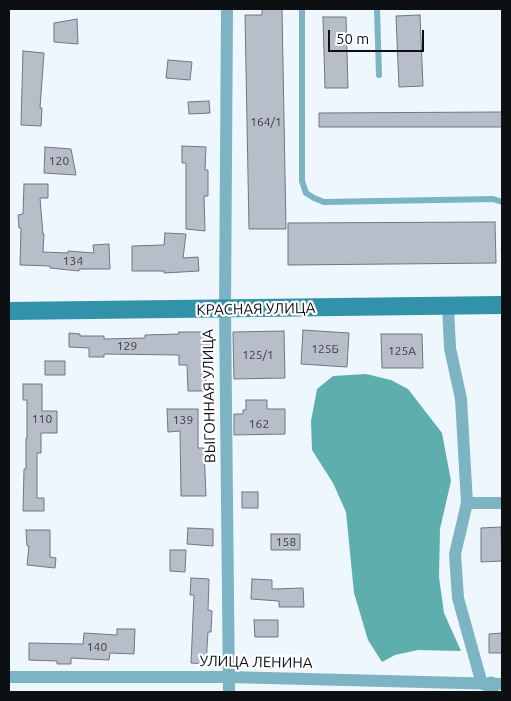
<!DOCTYPE html>
<html>
<head>
<meta charset="utf-8">
<style>
  body { margin:0 }
  #map { position:relative; width:511px; height:701px; overflow:hidden; background:#eef7fe; font-family:Ubuntu,sans-serif }
  canvas { display:block }
  .frame { position:absolute; inset:0; border:10px solid #0c1012; pointer-events:none }
  .scale { position:absolute; left:328px; top:30px; width:96px; height:22px; box-sizing:border-box; border:2px solid #0c1012; border-top:0; padding-left:6px; font-size:15px; line-height:18px; white-space:nowrap; color:#0c1012; -webkit-text-stroke:4px #fff; paint-order:stroke }
</style>
</head>
<body>
<div id="map">
<canvas width="511" height="701"></canvas>
<div class="frame"></div>
<div class="scale">50 m</div>
</div>
<script>
const context = document.querySelector('canvas').getContext('2d');
context.lineJoin = 'round';
function fill(path, color) {
  context.fillStyle = color;
  context.fill(path, 'evenodd');
}
function toPath(rows) {
  const path = new Path2D();
  for (const r of rows) {
    path.moveTo(r[0], r[1]);
    for (let i = 2; i < r.length; i += 2) path.lineTo(r[i], r[i + 1]);
  }
  return path;
}
function trace(path, color, width, dash) {
  context.strokeStyle = color;
  context.lineWidth = width;
  context.lineCap = dash ? 'butt' : 'round';
  context.setLineDash(dash || []);
  context.stroke(path);
}
function write(font, color, halo, rows, align = 'center') {
  context.font = font + ' Ubuntu,sans-serif';
  context.lineWidth = 4.5;
  context.setLineDash([]);
  context.textBaseline = 'middle';
  context.strokeStyle = halo;
  context.fillStyle = color;
  for (const [text, x, y, turn = 0] of rows) {
    context.save();
    context.translate(x, y);
    context.rotate((+turn || 0) * Math.PI / 180);
    context.textAlign = isNaN(turn) ? turn : align;
    if (halo) context.strokeText(text, 0, 0);
    context.fillText(text, 0, 0);
    context.restore();
  }
}
fill(toPath([
  [366,374,391,380,408,389,442,433,451,481,440,529,439,577,444,613,461,651,418,650,395,655,382,662,368,640,354,593,346,512,333,483,312,450,311,421,317,389,333,376]
]), '#5faeae');
const building = toPath([
  [262,9,282,9,286,229,249,229,245,15,262,15,262,9],
  [420,15,423,86,399,87,396,16,420,15],
  [323,17,346,17,348,88,325,88,323,17],
  [77,19,78,44,54,42,54,23,77,19],
  [23,51,44,53,40,108,42,108,41,126,21,125,23,51],
  [168,60,192,62,190,80,166,78,168,60],
  [209,101,210,113,189,114,188,102,209,101],
  [502,112,502,127,319,127,319,113,502,112],
  [182,146,206,147,205,170,208,170,208,196,204,196,205,231,186,229,186,163,182,163,182,146],
  [45,147,71,149,76,175,44,173,45,147],
  [24,184,48,184,48,198,40,198,43,234,44,234,43,252,68,253,68,251,94,253,93,245,109,244,110,269,79,269,79,271,50,268,50,266,20,265,21,228,19,228,18,215,23,214,24,184],
  [495,222,496,263,288,265,288,223,495,222],
  [165,233,186,234,183,258,198,257,199,271,164,273,164,271,132,271,132,246,164,245,165,233],
  [303,330,349,333,347,367,301,364,303,330],
  [284,331,285,378,234,379,233,332,284,331],
  [179,332,210,332,210,364,206,364,206,391,188,391,187,365,179,365,179,355,104,354,104,357,89,357,89,348,69,347,69,333,80,334,80,336,104,336,104,339,145,338,145,335,179,334,179,332],
  [381,334,422,334,423,368,382,368,381,334],
  [45,361,65,361,65,375,45,375,45,361],
  [23,384,42,384,42,411,57,411,57,433,41,433,41,453,37,453,37,498,44,498,44,511,23,511,24,469,26,469,26,438,27,438,27,400,23,400,23,384],
  [246,400,267,400,267,409,285,409,285,434,234,435,234,414,243,414,243,410,246,410,246,400],
  [167,409,198,409,198,448,204,448,206,496,181,496,180,431,168,432,167,409],
  [242,492,258,492,258,508,242,508,242,492],
  [501,527,502,561,481,562,481,528,501,527],
  [188,528,213,529,213,546,187,544,188,528],
  [26,530,50,530,50,557,56,558,55,568,27,565,29,546,27,546,26,530],
  [271,534,300,534,300,550,271,550,271,534],
  [170,550,186,550,185,572,170,571,170,550],
  [191,578,209,579,208,610,212,611,211,632,208,632,206,664,191,663,194,595,190,595,191,578],
  [252,579,272,580,272,589,303,588,304,607,279,607,279,601,251,599,252,579],
  [254,620,278,620,278,637,255,637,254,620],
  [117,629,135,629,134,654,110,653,109,660,71,658,71,664,57,664,57,661,29,660,29,643,83,644,84,633,117,635,117,629],
  [502,633,502,653,489,653,489,634,502,633]
]);
fill(building, '#b8bec9');
trace(building, '#70767f', 1);
trace(toPath([
  [302,9,302,181,306,193,314,198,324,202,493,199,502,202],
  [377,9,379,75]
]), '#7cb4c3', 6);
trace(toPath([
  [227,9,225,309,229,692],
  [448,306,450,348,461,399,467,503,455,554,458,598,482,684],
  [467,503,502,503],
  [9,677,228,677,502,684]
]), '#7cb4c3', 12);
trace(toPath([
  [491,684,491,692]
]), '#7cb4c3', 15);
trace(toPath([
  [9,311,502,305]
]), '#3292aa', 18);
write('12px', '#373c40', null, [
  ["164/1",266,122],
  ["120",59,161],
  ["134",73,261],
  ["129",127,346],
  ["125Б",325,349],
  ["125А",402,351],
  ["125/1",258,355],
  ["110",42,419],
  ["139",183,420],
  ["162",259,424],
  ["158",286,542],
  ["140",97,647]
]);
write('15px', '#0c1012', '#fff', [
  ["КРАСНАЯ УЛИЦА",256,309,-1],
  ["ВЫГОННАЯ УЛИЦА",209,396,-91],
  ["УЛИЦА ЛЕНИНА",256,662,1]
]);
</script>
</body>
</html>
